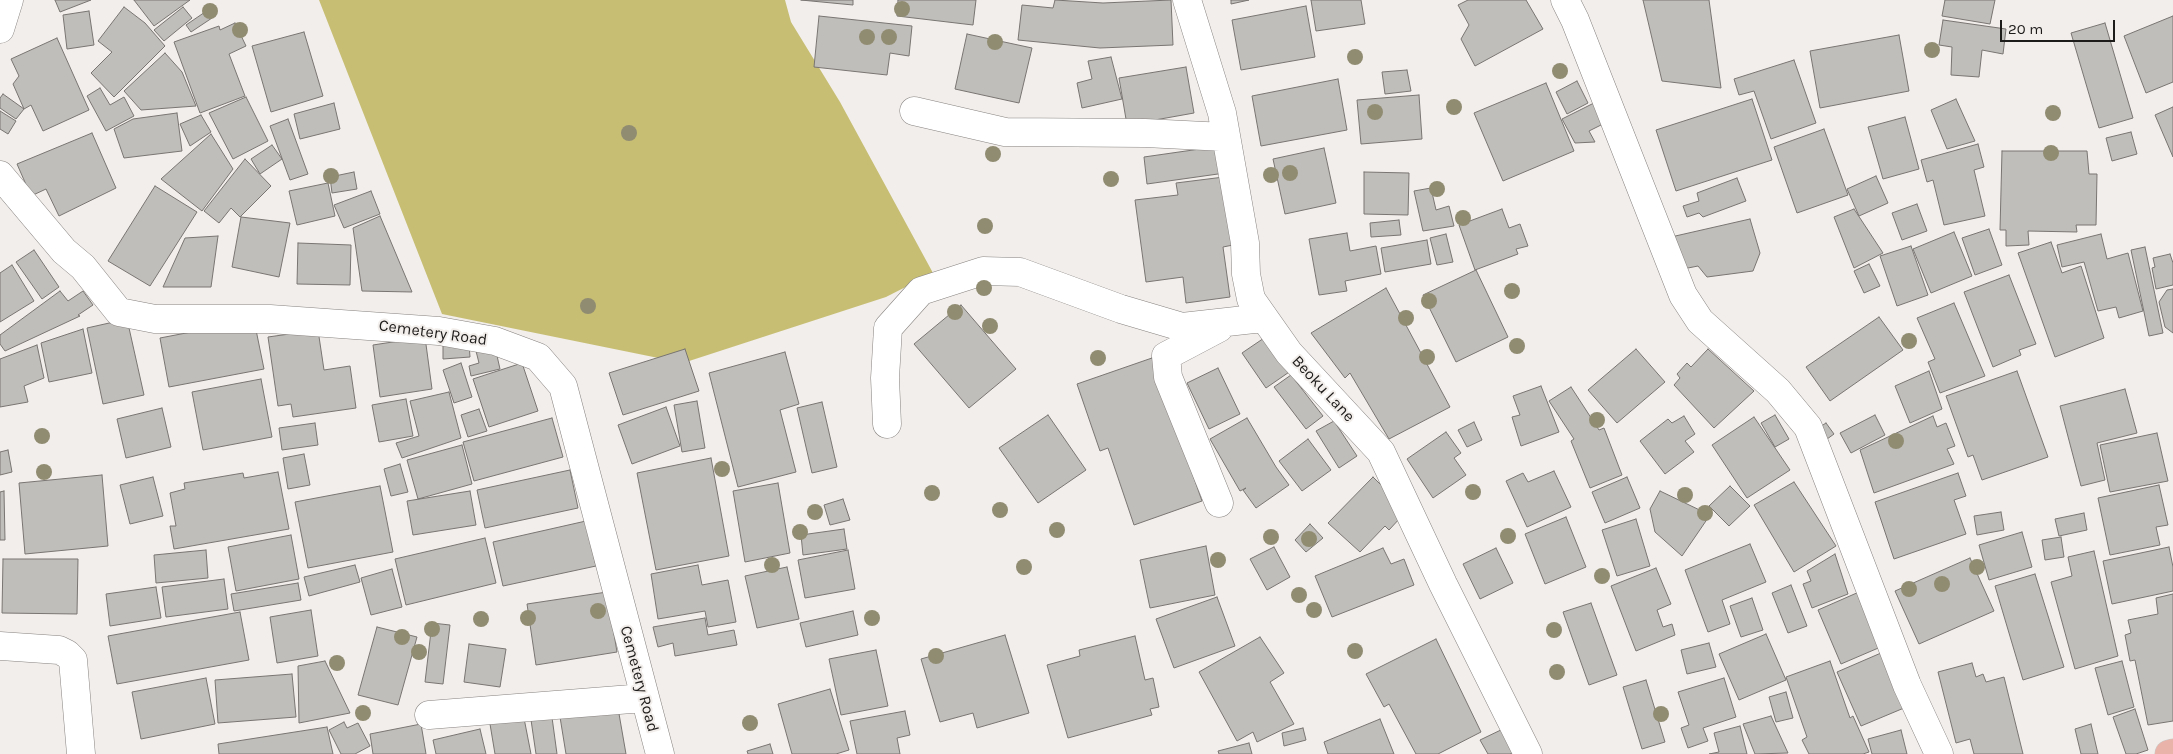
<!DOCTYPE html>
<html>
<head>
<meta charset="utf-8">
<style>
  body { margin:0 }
  #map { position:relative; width:2173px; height:754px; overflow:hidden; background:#f2eeeb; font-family:Karla,sans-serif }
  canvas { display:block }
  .scale { position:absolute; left:2000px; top:20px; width:115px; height:22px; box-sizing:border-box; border:2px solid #1e1c1b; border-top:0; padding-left:6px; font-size:15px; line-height:18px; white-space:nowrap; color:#1e1c1b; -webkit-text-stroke:4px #f2eeeb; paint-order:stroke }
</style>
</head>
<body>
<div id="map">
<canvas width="2173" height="754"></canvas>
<div class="scale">20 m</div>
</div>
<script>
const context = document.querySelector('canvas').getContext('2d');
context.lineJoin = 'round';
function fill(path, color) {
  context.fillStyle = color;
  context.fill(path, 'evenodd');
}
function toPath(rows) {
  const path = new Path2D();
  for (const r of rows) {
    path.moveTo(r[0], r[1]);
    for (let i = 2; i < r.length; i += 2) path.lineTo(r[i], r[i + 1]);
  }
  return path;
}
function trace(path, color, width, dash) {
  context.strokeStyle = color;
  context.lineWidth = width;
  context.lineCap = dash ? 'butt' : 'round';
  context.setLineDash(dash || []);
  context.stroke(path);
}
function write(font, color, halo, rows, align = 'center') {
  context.font = font + ' Karla,sans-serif';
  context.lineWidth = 4;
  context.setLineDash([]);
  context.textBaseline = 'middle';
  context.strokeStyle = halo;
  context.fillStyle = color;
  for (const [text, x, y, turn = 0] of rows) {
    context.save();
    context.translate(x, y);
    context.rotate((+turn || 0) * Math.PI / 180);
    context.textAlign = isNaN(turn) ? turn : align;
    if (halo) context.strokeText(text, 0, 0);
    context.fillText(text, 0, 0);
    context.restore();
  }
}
fill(toPath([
  [319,0,785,0,791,22,840,102,933,273,886,297,683,363,442,314]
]), '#c7be74');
const building = toPath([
  [55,0,91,0,60,12,55,0],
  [134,0,190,0,154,26,134,0],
  [801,0,853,0,853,5,801,0],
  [898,0,976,0,973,25,897,16,898,0],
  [1055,0,1103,3,1171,0,1173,45,1100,48,1018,40,1022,5,1053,8,1055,0],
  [1231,0,1249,0,1231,4,1231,0],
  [1311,0,1361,0,1365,24,1316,31,1311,0],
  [1468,0,1526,0,1543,29,1475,66,1461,39,1469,25,1458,5,1468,0],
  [1643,0,1709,0,1721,88,1662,81,1643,0],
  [1945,0,1995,0,1990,24,1942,16,1945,0],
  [1306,6,1315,57,1241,70,1232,20,1306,6],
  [124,7,145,23,165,46,114,97,91,73,112,52,98,41,124,7],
  [183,7,192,18,164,41,154,30,183,7],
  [208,10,212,18,191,32,186,25,208,10],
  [89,11,94,45,67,49,63,15,89,11],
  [819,16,912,26,909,56,890,53,887,75,814,67,819,16],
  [2173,16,2173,82,2146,93,2124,36,2173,16],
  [1943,20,2006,29,2003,54,1982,50,1979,77,1951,75,1952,47,1939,45,1943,20],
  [235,23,246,46,229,54,245,96,200,113,174,42,219,26,220,30,235,23],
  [2105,23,2133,118,2099,128,2071,33,2105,23],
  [304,32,323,96,271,112,252,46,304,32],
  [967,34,1032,48,1019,103,955,89,967,34],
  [1899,35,1909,91,1820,108,1810,51,1899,35],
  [57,38,89,110,43,131,31,105,24,109,13,84,19,76,11,59,57,38],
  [165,53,182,72,196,106,141,110,124,91,165,53],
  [1111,57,1122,99,1082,108,1077,83,1092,79,1088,61,1111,57],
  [1794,60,1816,123,1771,139,1754,91,1739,95,1734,79,1794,60],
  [1186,67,1194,113,1127,125,1119,78,1186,67],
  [1407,70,1411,91,1385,94,1382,72,1407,70],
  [1338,79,1347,130,1261,146,1252,96,1338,79],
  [1577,81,1588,103,1567,114,1556,92,1577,81],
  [1546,83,1574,151,1503,181,1474,113,1546,83],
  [100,88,110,105,124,97,134,116,106,131,87,96,100,88],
  [3,94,24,109,16,119,0,108,0,98,3,94],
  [1419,95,1422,139,1361,144,1357,100,1419,95],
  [246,97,268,141,233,159,209,113,246,97],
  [1752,99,1772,160,1676,191,1656,130,1752,99],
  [1956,99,1975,141,1947,149,1931,110,1956,99],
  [334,103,340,129,300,139,294,114,334,103],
  [1594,103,1605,123,1589,131,1595,142,1575,143,1562,119,1594,103],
  [2173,107,2173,157,2155,115,2173,107],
  [0,111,16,121,8,134,0,129,0,111],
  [177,113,182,151,124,158,114,129,133,119,177,113],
  [201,115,211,132,190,146,180,124,201,115],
  [1905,117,1919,169,1883,179,1868,127,1905,117],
  [288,119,308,174,290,180,270,126,288,119],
  [1824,129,1848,195,1797,213,1774,147,1824,129],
  [2131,132,2137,154,2112,161,2106,138,2131,132],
  [92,133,116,188,59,216,46,189,31,196,17,164,92,133],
  [211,134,233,169,202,211,161,179,211,134],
  [1978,144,1984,167,1974,170,1985,216,1944,225,1933,180,1927,182,1921,160,1978,144],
  [272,145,282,159,260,174,251,159,272,145],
  [1221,146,1225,173,1147,184,1144,157,1221,146],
  [1324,148,1336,203,1285,214,1273,159,1324,148],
  [2002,151,2087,151,2089,174,2097,174,2096,225,2076,225,2077,232,2028,231,2029,245,2006,246,2006,230,2000,230,2002,151],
  [245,159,271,186,240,217,231,208,219,223,204,211,245,159],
  [354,172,357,189,332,193,330,177,354,172],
  [1364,172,1409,173,1408,215,1364,214,1364,172],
  [1876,176,1888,203,1859,216,1847,189,1876,176],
  [1224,177,1233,245,1223,247,1230,297,1186,303,1183,277,1146,282,1135,200,1178,195,1176,183,1224,177],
  [1737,178,1746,201,1703,217,1699,213,1687,217,1683,206,1699,201,1697,193,1737,178],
  [328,183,335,216,297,225,289,191,328,183],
  [155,186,197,212,150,286,108,261,155,186],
  [1431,188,1436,210,1449,206,1454,226,1423,231,1414,191,1431,188],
  [371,191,380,214,344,228,334,205,371,191],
  [1917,204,1927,231,1902,240,1892,213,1917,204],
  [1502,209,1509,228,1520,224,1528,246,1516,249,1518,254,1475,270,1459,225,1502,209],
  [1854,209,1883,253,1854,268,1834,217,1854,209],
  [380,216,412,292,362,291,353,228,380,216],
  [241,217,290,223,279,277,232,267,241,217],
  [1750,219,1760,253,1753,271,1707,277,1698,266,1683,269,1671,237,1750,219],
  [1399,220,1401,235,1371,237,1370,223,1399,220],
  [1989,229,2002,265,1975,275,1962,238,1989,229],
  [1954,232,1972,276,1931,293,1913,249,1954,232],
  [1347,233,1350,251,1376,246,1381,274,1345,281,1347,291,1319,295,1309,239,1347,233],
  [1446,234,1453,262,1437,265,1430,238,1446,234],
  [2101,234,2107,259,2128,253,2143,311,2119,318,2116,307,2098,311,2084,262,2062,267,2057,245,2101,234],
  [218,236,211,287,163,287,185,238,218,236],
  [1427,240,1431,264,1385,272,1381,248,1427,240],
  [2051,242,2062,273,2081,266,2104,338,2055,357,2018,253,2051,242],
  [298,243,351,245,350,285,297,284,298,243],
  [1911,246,1928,295,1897,306,1880,256,1911,246],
  [2145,247,2163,333,2149,336,2131,250,2145,247],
  [34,250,59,287,42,299,16,262,34,250],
  [2170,254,2173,263,2173,285,2156,289,2152,268,2155,267,2153,258,2170,254],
  [1869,264,1880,286,1864,293,1854,271,1869,264],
  [12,265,34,301,0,322,0,273,12,265],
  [1476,270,1508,337,1456,362,1423,295,1476,270],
  [2009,275,2036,344,2019,350,2021,355,1993,367,1964,292,2009,275],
  [1386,288,1450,407,1389,439,1350,373,1345,378,1311,333,1386,288],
  [2173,289,2173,333,2165,327,2159,302,2167,290,2173,289],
  [60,291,68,301,83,291,93,305,78,315,80,316,5,351,0,344,0,335,60,291],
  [1954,303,1985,376,1940,393,1928,362,1935,359,1917,318,1954,303],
  [961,305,1016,369,969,408,914,344,961,305],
  [1879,317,1903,350,1830,401,1806,367,1879,317],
  [127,319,144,395,103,404,87,328,127,319],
  [254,320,264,369,169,387,160,338,254,320],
  [83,329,92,373,49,382,41,343,83,329],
  [318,330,324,370,350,366,356,408,293,417,291,404,278,406,268,337,318,330],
  [1270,334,1295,368,1266,388,1242,353,1270,334],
  [425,337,432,389,380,397,373,345,425,337],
  [469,344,470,357,443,359,443,345,469,344],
  [37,345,44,378,24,386,28,402,0,407,0,359,37,345],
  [495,347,500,369,471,376,469,366,479,363,476,351,495,347],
  [685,349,699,391,623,415,609,373,685,349],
  [1636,349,1665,382,1617,423,1588,390,1636,349],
  [1708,349,1754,391,1714,428,1674,385,1680,378,1677,374,1687,363,1691,367,1708,349],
  [785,352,799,404,780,410,796,472,738,487,709,373,785,352],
  [1152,358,1202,501,1134,525,1108,448,1100,451,1077,384,1152,358],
  [461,363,472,397,454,403,443,370,461,363],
  [522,363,538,411,489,427,473,379,522,363],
  [1218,368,1240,414,1209,429,1187,383,1218,368],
  [1929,371,1942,409,1910,423,1895,386,1929,371],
  [2017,371,2048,457,1982,480,1973,455,1968,457,1946,396,2017,371],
  [1291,375,1323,416,1306,429,1274,387,1291,375],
  [261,379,272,437,203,450,192,392,261,379],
  [1541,386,1559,432,1521,446,1512,417,1520,415,1513,396,1541,386],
  [1571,387,1599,430,1604,428,1622,475,1590,488,1571,441,1574,439,1549,401,1571,387],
  [2125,389,2137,433,2097,443,2105,480,2081,486,2060,406,2125,389],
  [449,392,461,438,402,458,396,443,419,436,410,401,449,392],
  [406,399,413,436,379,442,372,405,406,399],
  [697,401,705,448,682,452,674,405,697,401],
  [822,402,837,467,812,473,797,408,822,402],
  [666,407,680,446,632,464,618,425,666,407],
  [162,408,171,447,126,458,117,419,162,408],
  [479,409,487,431,468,437,461,415,479,409],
  [1048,415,1086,470,1038,503,999,448,1048,415],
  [1775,415,1789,439,1775,447,1761,423,1775,415],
  [1875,415,1885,435,1851,453,1840,433,1875,415],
  [1684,416,1695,434,1685,441,1694,452,1665,474,1640,441,1668,419,1672,423,1684,416],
  [1933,416,1937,427,1946,423,1955,446,1947,449,1954,464,1874,493,1860,450,1933,416],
  [1754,417,1790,470,1747,498,1712,445,1754,417],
  [552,418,563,457,474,481,463,442,552,418],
  [1247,418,1276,467,1289,485,1256,508,1243,490,1246,488,1240,491,1210,439,1247,418],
  [1334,421,1357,456,1339,468,1316,431,1334,421],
  [1474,422,1482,440,1467,447,1458,430,1474,422],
  [315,423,318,445,282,450,279,428,315,423],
  [1826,423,1834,434,1823,442,1814,431,1826,423],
  [1446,432,1461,453,1454,458,1466,475,1433,498,1407,459,1446,432],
  [2157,433,2168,481,2110,492,2100,445,2157,433],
  [1308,439,1331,470,1302,491,1279,461,1308,439],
  [462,445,472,484,418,499,407,460,462,445],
  [8,450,12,472,0,475,0,452,8,450],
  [304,454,310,485,288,489,283,458,304,454],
  [711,458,729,556,656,570,637,473,711,458],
  [400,464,408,492,391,496,384,469,400,464],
  [570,470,578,508,485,528,477,490,570,470],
  [1554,471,1571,507,1527,527,1506,481,1523,473,1528,482,1554,471],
  [278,472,289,529,174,549,170,526,176,526,170,493,185,489,184,483,243,473,244,478,278,472],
  [1958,473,1966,496,1954,500,1966,534,1894,559,1875,502,1958,473],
  [102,475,108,546,25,554,19,483,102,475],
  [153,477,163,516,130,524,120,485,153,477],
  [1373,477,1398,502,1401,517,1389,530,1385,526,1360,552,1328,523,1373,477],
  [1627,477,1640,508,1605,523,1592,492,1627,477],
  [1794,482,1836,546,1794,572,1754,505,1794,482],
  [778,483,790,553,745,562,733,491,778,483],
  [2159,485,2168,525,2156,527,2160,545,2110,555,2098,498,2159,485],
  [380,486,393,552,308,568,295,502,380,486],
  [1730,486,1750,506,1729,526,1709,506,1730,486],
  [4,491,5,540,0,540,0,492,4,491],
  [470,491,476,525,413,535,407,501,470,491],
  [1660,491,1710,515,1682,556,1655,532,1650,509,1660,491],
  [843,499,850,520,830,525,824,505,843,499],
  [2001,512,2004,530,1977,535,1974,516,2001,512],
  [2084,513,2087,530,2059,536,2055,519,2084,513],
  [1566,517,1586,567,1545,584,1525,534,1566,517],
  [1636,519,1650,566,1617,576,1602,530,1636,519],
  [586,521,596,566,503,586,493,542,586,521],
  [1310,524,1323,538,1306,552,1295,540,1310,524],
  [844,529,847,549,803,555,801,535,844,529],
  [2022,532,2032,567,1989,580,1979,545,2022,532],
  [291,535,299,579,236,591,228,547,291,535],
  [2061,537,2064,557,2045,560,2042,540,2061,537],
  [485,538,496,583,406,605,395,559,485,538],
  [1750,544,1766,582,1722,600,1730,624,1708,632,1685,570,1750,544],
  [1206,546,1215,595,1150,608,1140,560,1206,546],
  [1274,547,1290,577,1267,590,1250,559,1274,547],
  [2169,547,2173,567,2173,591,2112,604,2103,561,2169,547],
  [1383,548,1391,564,1404,559,1414,585,1332,617,1315,576,1383,548],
  [1496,548,1513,583,1480,599,1463,564,1496,548],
  [206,550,208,578,156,583,154,555,206,550],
  [848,550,855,589,805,598,798,560,848,550],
  [2094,551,2118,656,2075,669,2051,582,2072,576,2068,557,2094,551],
  [1835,554,1848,594,1812,608,1803,584,1811,581,1807,571,1835,554],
  [1970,558,1994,611,1919,644,1895,591,1970,558],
  [3,559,78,559,77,614,2,613,3,559],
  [355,565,360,582,309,596,304,577,355,565],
  [698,565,702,585,728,580,736,622,708,627,705,611,658,619,651,574,698,565],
  [787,567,799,619,757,628,745,576,787,567],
  [1656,568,1671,604,1657,610,1663,627,1672,624,1675,635,1636,651,1611,586,1656,568],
  [392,569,402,607,371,615,361,578,392,569],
  [2035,574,2064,667,2023,680,1995,586,2035,574],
  [224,579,228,609,166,617,162,587,224,579],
  [298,583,301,600,234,611,231,594,298,583],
  [1791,585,1807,626,1788,633,1772,593,1791,585],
  [156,587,161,618,110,626,106,594,156,587],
  [607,592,617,652,536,665,527,604,607,592],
  [1859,592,1883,646,1841,664,1818,610,1859,592],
  [2173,594,2173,721,2148,725,2135,660,2130,661,2125,635,2131,633,2128,620,2158,614,2156,598,2173,594],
  [1217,597,1235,646,1174,668,1156,619,1217,597],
  [1752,598,1763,630,1741,637,1730,606,1752,598],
  [1591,603,1617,675,1589,685,1563,612,1591,603],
  [311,610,318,656,277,663,270,617,311,610],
  [853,611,858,635,806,647,800,623,853,611],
  [240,612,249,660,117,684,108,636,240,612],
  [705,618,708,635,734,630,737,645,675,656,673,643,658,647,653,627,705,618],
  [432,623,450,625,443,684,425,682,432,623],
  [377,627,417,637,398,705,358,695,377,627],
  [1766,634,1786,680,1739,700,1719,654,1766,634],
  [1005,635,1029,713,977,728,973,713,940,722,921,659,1005,635],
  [1135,636,1145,680,1153,678,1159,707,1150,709,1152,715,1068,738,1047,665,1080,656,1079,650,1135,636],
  [1260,637,1284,673,1270,682,1294,724,1257,742,1253,732,1237,741,1199,672,1260,637],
  [1436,639,1481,732,1438,754,1416,754,1389,704,1384,707,1366,674,1436,639],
  [1709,643,1716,667,1687,674,1681,650,1709,643],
  [469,644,506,649,500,687,464,682,469,644],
  [876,650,888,706,841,715,829,659,876,650],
  [1881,653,1904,708,1861,726,1837,672,1881,653],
  [325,661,350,713,299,723,298,666,325,661],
  [1830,661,1850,718,1853,716,1869,752,1863,754,1809,754,1802,740,1807,737,1786,677,1830,661],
  [2122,661,2134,707,2108,715,2095,668,2122,661],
  [1972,663,1976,677,1983,674,1986,682,2004,677,2023,754,1974,754,1970,739,1956,743,1938,672,1972,663],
  [292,674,296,717,218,723,215,680,292,674],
  [206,678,215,724,141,739,132,692,206,678],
  [1724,678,1736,717,1703,728,1708,741,1688,748,1681,728,1689,725,1678,692,1724,678],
  [1646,680,1665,742,1642,749,1623,687,1646,680],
  [830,689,849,750,836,754,792,754,778,704,830,689],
  [1786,692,1793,718,1776,722,1769,697,1786,692],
  [618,708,626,754,566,754,560,717,618,708],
  [2135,709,2148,750,2136,754,2126,754,2113,717,2135,709],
  [551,710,557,754,536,754,530,713,551,710],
  [905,711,910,735,897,738,900,754,857,754,850,721,905,711],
  [523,713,531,754,495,754,489,718,523,713],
  [1771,716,1788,753,1755,754,1743,724,1771,716],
  [1380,719,1394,754,1328,754,1324,742,1380,719],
  [344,722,347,728,358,723,370,746,355,754,341,754,329,730,344,722],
  [421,724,426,754,373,754,370,734,421,724],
  [2091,724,2098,754,2081,754,2075,729,2091,724],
  [1740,726,1747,754,1709,754,1719,752,1714,733,1740,726],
  [327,727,333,754,219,754,218,744,327,727],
  [1303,728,1306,740,1284,746,1282,733,1303,728],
  [1505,728,1516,751,1510,754,1488,754,1480,740,1505,728],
  [480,729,486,754,436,754,433,740,480,729],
  [1901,730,1907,754,1872,754,1868,739,1901,730],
  [1249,743,1252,754,1219,754,1218,751,1249,743],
  [770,744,773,754,748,754,747,751,770,744]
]);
fill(building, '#c0beba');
trace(building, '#787572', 1);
const minor = toPath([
  [1187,0,1222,113,1245,243,1246,274,1251,299,1289,353,1381,452,1443,584,1528,754],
  [1565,0,1575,20,1683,295,1700,321,1778,391,1808,427,1907,685,1939,754],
  [0,29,9,0],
  [914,111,1005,132,1145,133,1225,137],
  [0,175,64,251,83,267,119,312,155,319,270,319,439,331,495,341,538,357,563,386,660,754],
  [887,424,885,378,888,328,921,291,983,271,1020,272,1121,309,1182,327,1263,318],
  [1219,503,1168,377,1166,356,1219,328],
  [0,646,59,650,67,654,73,660,81,754],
  [429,715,644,698]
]);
const major = toPath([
  [2169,754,2173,753]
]);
trace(minor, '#878381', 29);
trace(major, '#c9c9c8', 29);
trace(minor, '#fff', 28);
trace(major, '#eab3a9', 28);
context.fillStyle = '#908c72';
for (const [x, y] of [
  [902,9],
  [210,11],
  [240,30],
  [867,37],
  [889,37],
  [995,42],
  [1932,50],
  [1355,57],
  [1560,71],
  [1454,107],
  [1375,112],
  [2053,113],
  [629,133],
  [2051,153],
  [993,154],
  [1290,173],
  [1271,175],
  [331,176],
  [1111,179],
  [1437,189],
  [1463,218],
  [985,226],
  [984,288],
  [1512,291],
  [1429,301],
  [588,306],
  [955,312],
  [1406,318],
  [990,326],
  [1909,341],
  [1517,346],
  [1427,357],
  [1098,358],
  [1597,420],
  [42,436],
  [1896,441],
  [722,469],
  [44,472],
  [1473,492],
  [932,493],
  [1685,495],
  [1000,510],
  [815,512],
  [1705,513],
  [1057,530],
  [800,532],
  [1508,536],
  [1271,537],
  [1309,539],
  [1218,560],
  [772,565],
  [1024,567],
  [1977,567],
  [1602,576],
  [1942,584],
  [1909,589],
  [1299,595],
  [1314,610],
  [598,611],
  [528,618],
  [872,618],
  [481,619],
  [432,629],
  [1554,630],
  [402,637],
  [1355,651],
  [419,652],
  [936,656],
  [337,663],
  [1557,672],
  [363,713],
  [1661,714],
  [750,723]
]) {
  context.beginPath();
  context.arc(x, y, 8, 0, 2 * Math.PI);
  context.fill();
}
write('16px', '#1e1c1b', '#f2eeeb', [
  ["Cemetery Road",433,333,8],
  ["Beoku Lane",1323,389,47],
  ["Cemetery Road",639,679,75]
]);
</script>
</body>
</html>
